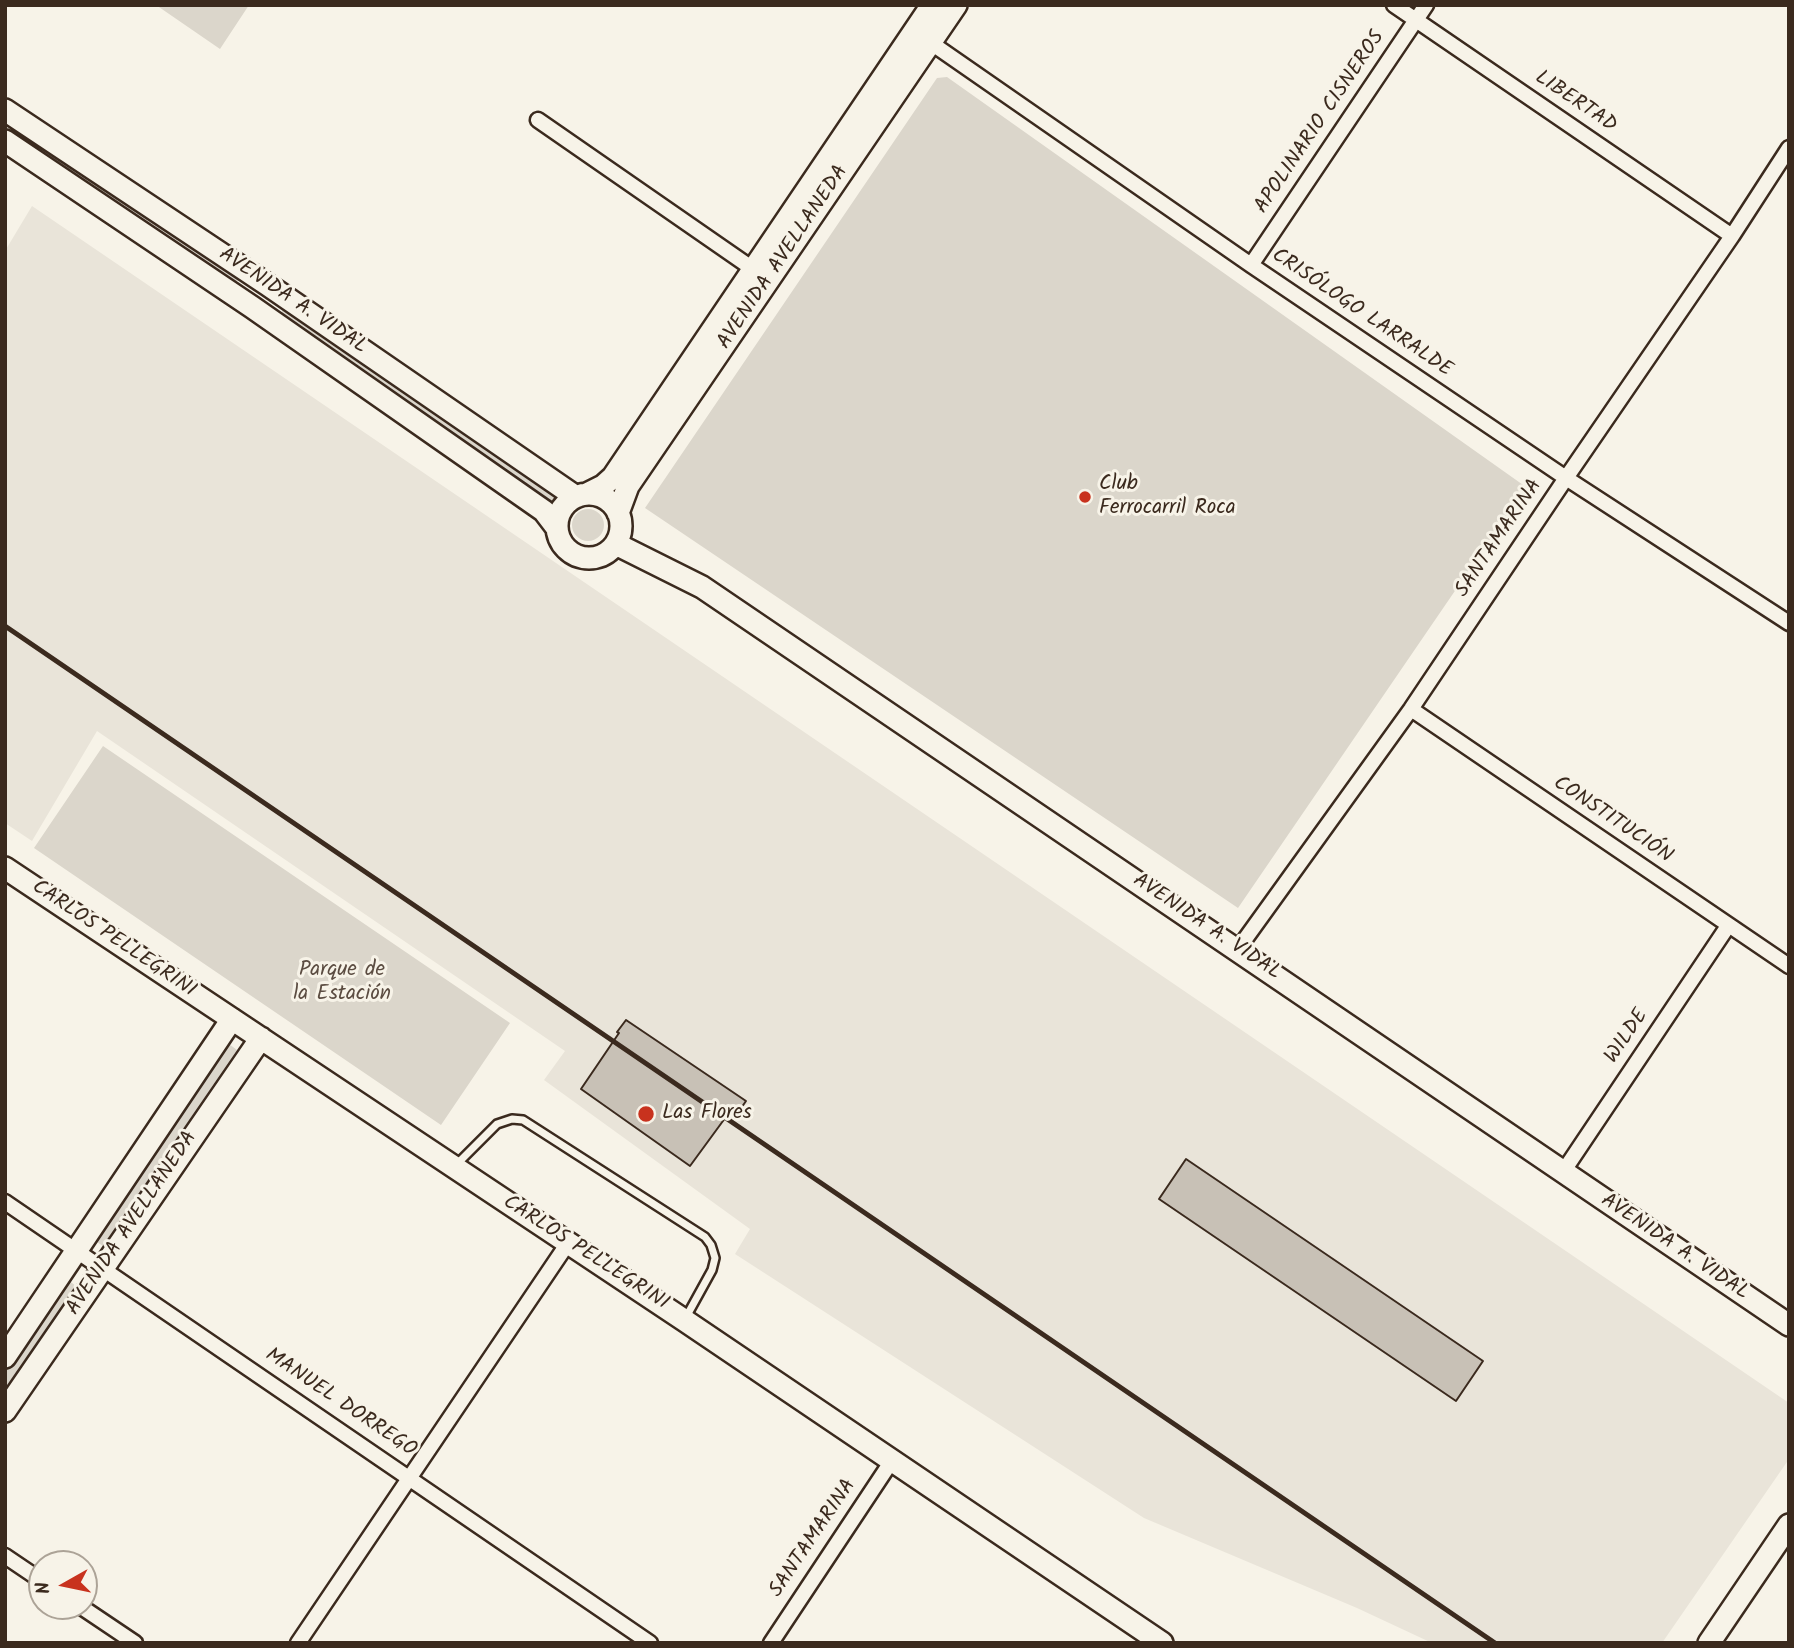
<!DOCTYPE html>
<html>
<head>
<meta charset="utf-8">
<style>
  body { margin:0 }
  #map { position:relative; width:1794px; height:1648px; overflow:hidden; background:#f7f3e8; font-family:Kalam,sans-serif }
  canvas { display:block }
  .frame { position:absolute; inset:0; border:7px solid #3b2a1e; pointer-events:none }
  .north { position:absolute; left:28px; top:1550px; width:70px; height:70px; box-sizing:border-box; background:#f7f3e8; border:2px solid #aca397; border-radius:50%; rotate:261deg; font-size:19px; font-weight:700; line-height:28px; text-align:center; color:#3b2a1e }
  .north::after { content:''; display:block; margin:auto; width:24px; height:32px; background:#c8321e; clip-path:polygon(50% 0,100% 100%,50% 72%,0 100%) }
</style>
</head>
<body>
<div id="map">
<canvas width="1794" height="1648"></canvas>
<div class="frame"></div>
<div class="north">N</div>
</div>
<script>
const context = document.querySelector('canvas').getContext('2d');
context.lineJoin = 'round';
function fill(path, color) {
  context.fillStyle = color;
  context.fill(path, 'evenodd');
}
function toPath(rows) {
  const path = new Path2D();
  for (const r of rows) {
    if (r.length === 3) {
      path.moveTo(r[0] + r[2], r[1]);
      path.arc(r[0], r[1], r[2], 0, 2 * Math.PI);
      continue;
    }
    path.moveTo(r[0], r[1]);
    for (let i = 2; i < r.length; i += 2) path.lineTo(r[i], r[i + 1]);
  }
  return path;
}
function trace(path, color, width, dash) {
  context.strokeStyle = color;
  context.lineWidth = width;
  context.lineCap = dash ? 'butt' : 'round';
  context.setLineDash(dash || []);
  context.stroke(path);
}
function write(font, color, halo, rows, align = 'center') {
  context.font = font + ' Kalam,sans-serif';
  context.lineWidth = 6;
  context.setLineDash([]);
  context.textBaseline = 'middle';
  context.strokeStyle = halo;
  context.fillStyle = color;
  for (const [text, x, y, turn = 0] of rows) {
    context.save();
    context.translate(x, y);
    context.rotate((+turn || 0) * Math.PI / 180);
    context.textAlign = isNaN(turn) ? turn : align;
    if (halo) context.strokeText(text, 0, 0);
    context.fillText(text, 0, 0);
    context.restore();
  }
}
fill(toPath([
  [32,206,1789,1403,1789,1459,1662,1643,1432,1643,1357,1608,1144,1518,735,1254,750,1229,544,1080,565,1051,97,731,32,841,5,823,5,251]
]), '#e9e4d9');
fill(toPath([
  [156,5,249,5,220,49],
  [947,77,1526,487,1238,908,645,508,937,78],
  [5,121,238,280,234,286,5,130],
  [283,310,556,497,552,503,279,316],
  [588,525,16],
  [103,746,510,1023,441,1125,34,848],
  [229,1044,237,1050,103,1246,94,1240],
  [68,1280,76,1286,5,1389,5,1372]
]), '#dbd6cb');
const building = toPath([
  [626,1020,746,1101,737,1114,731,1110,690,1166,581,1089,619,1033,617,1032,626,1020],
  [1186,1159,1483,1361,1456,1401,1159,1199,1186,1159]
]);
fill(building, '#c8c1b6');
trace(building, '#3b2a1e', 2);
const lane = toPath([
  [456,1165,497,1124,512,1119,523,1120,705,1237,711,1245,715,1258,712,1270,685,1319]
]);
const street = toPath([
  [1394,5,1732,236],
  [924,38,1251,265,1566,478,1789,623],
  [538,120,753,269],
  [1251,265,1426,5],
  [1411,709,1789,966],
  [1238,949,1411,709,1566,478,1732,236,1789,148],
  [1563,1172,1728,926],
  [5,1202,650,1643],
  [5,1556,42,1581],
  [80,1606,135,1643],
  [298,1643,568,1243],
  [771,1643,893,1459]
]);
const secondary = toPath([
  [5,110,268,285,576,497],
  [5,141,252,307,544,511,557,528],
  [587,494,603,486,613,477,932,5],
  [589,526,32],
  [618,513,628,486,956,5],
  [616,544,702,587,1789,1325],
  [5,868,684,1320,1162,1643],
  [5,1357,232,1019],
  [5,1411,261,1038],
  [1709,1643,1789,1525]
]);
trace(lane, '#3b2a1e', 12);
trace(street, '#3b2a1e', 19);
trace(secondary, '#3b2a1e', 26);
trace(lane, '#f7f3e8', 7);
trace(street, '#f7f3e8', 14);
trace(secondary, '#f7f3e8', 21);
trace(toPath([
  [5,626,1495,1643]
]), '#3b2a1e', 5);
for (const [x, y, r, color] of [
  [1085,497,7,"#c8321e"],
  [646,1114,9,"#c8321e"]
]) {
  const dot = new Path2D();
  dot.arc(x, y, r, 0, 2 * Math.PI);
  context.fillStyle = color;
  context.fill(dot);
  trace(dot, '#f7f3e8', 2.5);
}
write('21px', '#3b2a1e', '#f7f3e8', [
  ["LIBERTAD",1575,103,34],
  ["APOLINARIO CISNEROS",1321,123,-56],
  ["AVENIDA AVELLANEDA",784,258,-56],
  ["AVENIDA A. VIDAL",292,302,34],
  ["CRISÓLOGO LARRALDE",1361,314,34],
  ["SANTAMARINA",1500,539,-56],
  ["CONSTITUCIÓN",1612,821,34],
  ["AVENIDA A. VIDAL",1206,928,34],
  ["CARLOS PELLEGRINI",113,940,34],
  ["WILDE",1628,1037,-56],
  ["AVENIDA AVELLANEDA",133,1224,-56],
  ["AVENIDA A. VIDAL",1674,1248,34],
  ["CARLOS PELLEGRINI",585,1254,33],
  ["MANUEL DORREGO",340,1404,34],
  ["SANTAMARINA",814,1539,-56]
]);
write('21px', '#3b2a1e', '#f7f3e8', [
  ["Club",1099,485],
  ["Ferrocarril Roca",1099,509],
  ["Las Flores",662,1114]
], 'left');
write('21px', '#5b4c41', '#f7f3e8', [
  ["Parque de",342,971],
  ["la Estación",342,995]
]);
</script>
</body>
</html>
